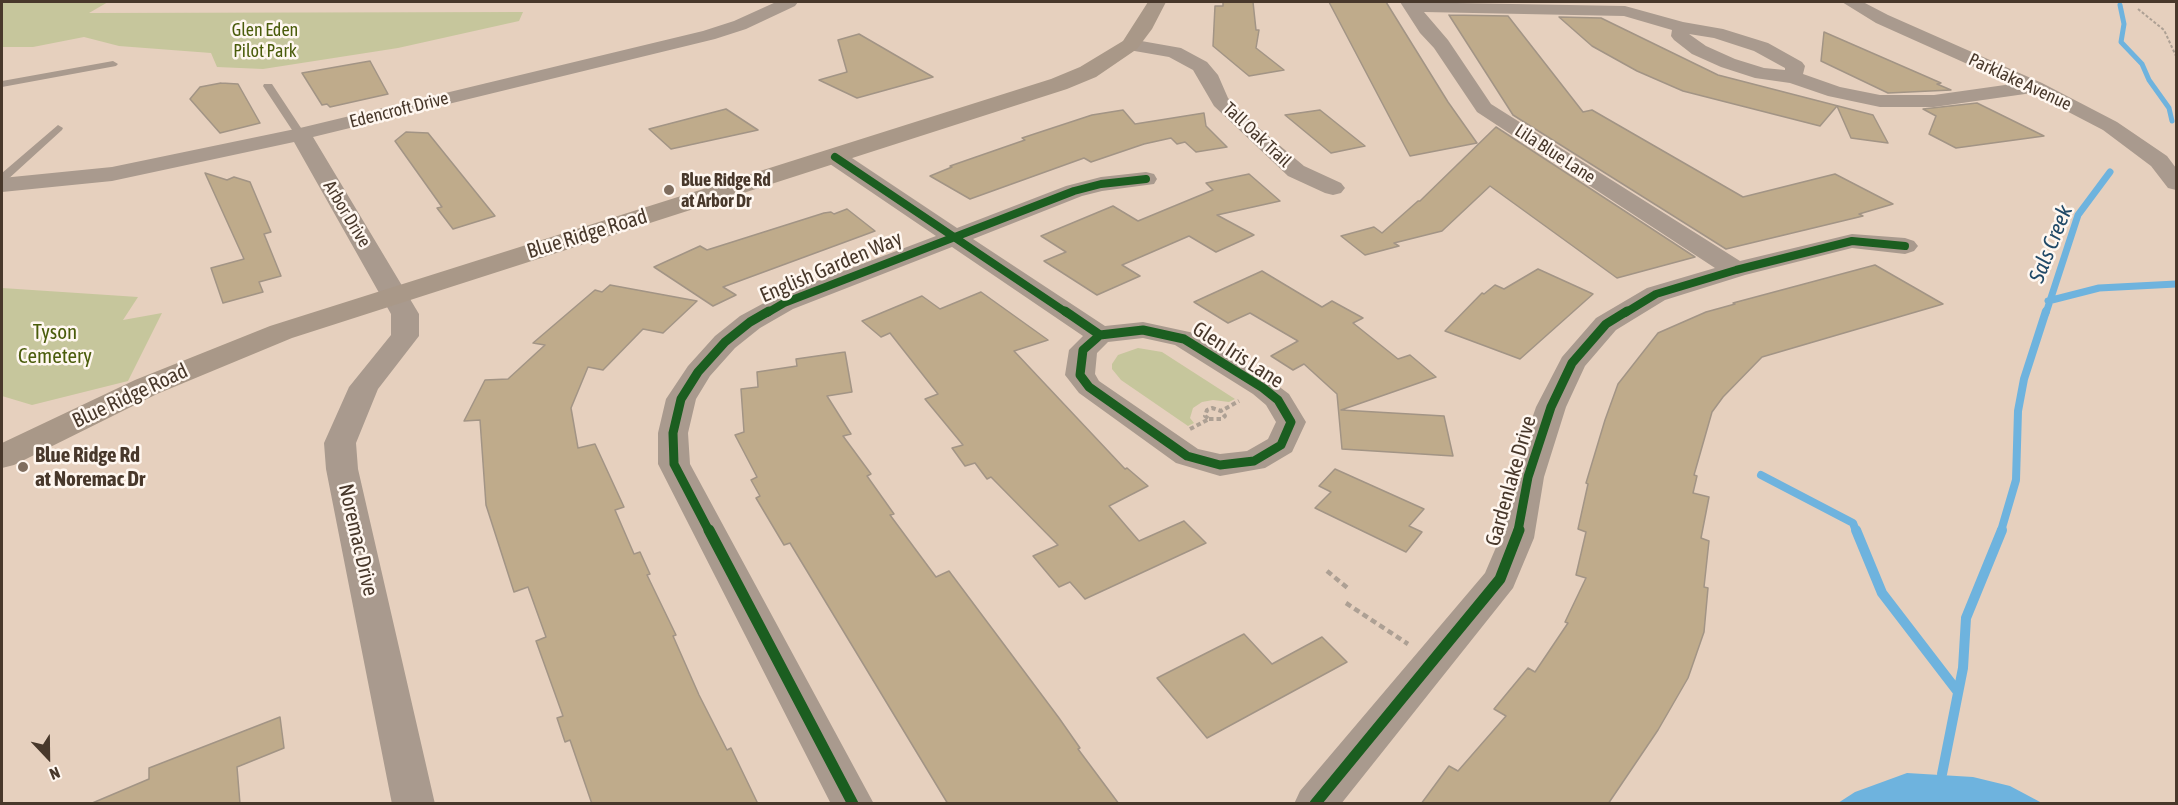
<!DOCTYPE html>
<html>
<head>
<meta charset="utf-8">
<style>
  body { margin:0 }
  #map { position:relative; width:2178px; height:805px; overflow:hidden; background:#e6d0be; font-family:"Asap Condensed",sans-serif }
  canvas { display:block }
  .frame { position:absolute; inset:0; border:3px solid #48382b; pointer-events:none }
  .north { position:absolute; left:18px; top:727px; width:60px; height:60px; -webkit-text-stroke:4px #fff7f0; paint-order:stroke; rotate:158deg; font-size:16px; font-weight:700; line-height:24px; text-align:center; color:#48382b }
  .north::after { content:''; display:block; margin:auto; width:21px; height:27px; background:#48382b; clip-path:polygon(50% 0,100% 100%,50% 72%,0 100%) }
</style>
</head>
<body>
<div id="map">
<canvas width="2178" height="805"></canvas>
<div class="frame"></div>
<div class="north">N</div>
</div>
<script>
const context = document.querySelector('canvas').getContext('2d');
context.lineJoin = 'round';
function fill(path, color) {
  context.fillStyle = color;
  context.fill(path, 'evenodd');
}
function toPath(rows) {
  const path = new Path2D();
  for (const r of rows) {
    path.moveTo(r[0], r[1]);
    for (let i = 2; i < r.length; i += 2) path.lineTo(r[i], r[i + 1]);
  }
  return path;
}
function trace(path, color, width, dash) {
  context.strokeStyle = color;
  context.lineWidth = width;
  context.lineCap = dash ? 'butt' : 'round';
  context.setLineDash(dash || []);
  context.stroke(path);
}
function write(font, color, halo, rows, align = 'center') {
  context.font = font + ' "Asap Condensed",sans-serif';
  context.lineWidth = 5;
  context.setLineDash([]);
  context.textBaseline = 'middle';
  context.strokeStyle = halo;
  context.fillStyle = color;
  for (const [text, x, y, turn = 0] of rows) {
    context.save();
    context.translate(x, y);
    context.rotate((+turn || 0) * Math.PI / 180);
    context.textAlign = isNaN(turn) ? turn : align;
    if (halo) context.strokeText(text, 0, 0);
    context.fillText(text, 0, 0);
    context.restore();
  }
}
fill(toPath([
  [2,2,108,2,89,13,523,12,519,21,398,48,263,69,217,67,211,53,119,46,84,37,33,47,2,47],
  [2,288,138,297,123,320,162,313,128,381,32,405,2,396],
  [1138,348,1162,352,1235,399,1229,402,1213,400,1202,402,1193,408,1190,418,1194,423,1188,426,1121,380,1112,369,1112,364,1118,355]
]), '#c6c69c');
fill(toPath([
  [1907,773,1973,777,2010,786,2042,803,1838,803,1855,792]
]), '#6eb3de');
trace(toPath([
  [2120,5,2124,24,2121,42,2142,64,2149,80,2169,108,2172,121]
]), '#6eb3de', 5);
trace(toPath([
  [2048,301,2099,288,2176,284],
  [2046,313,2078,215,2110,172]
]), '#6eb3de', 7);
trace(toPath([
  [1761,475,1853,523,1856,531],
  [2001,531,2016,480,2018,411,2024,379,2046,311]
]), '#6eb3de', 8);
trace(toPath([
  [1856,530,1882,593,1958,692],
  [1942,774,1963,668,1966,618,2002,530]
]), '#6eb3de', 10);
const building = toPath([
  [1223,2,1253,2,1256,30,1259,30,1256,48,1284,70,1249,76,1213,46,1215,6,1223,6,1223,2],
  [1329,2,1386,2,1448,102,1477,143,1410,156,1329,2],
  [1449,15,1508,16,1583,112,1592,110,1743,197,1835,174,1893,204,1859,214,1863,216,1726,249,1513,115,1449,15],
  [1559,17,1601,18,1718,75,1873,115,1888,143,1851,138,1837,106,1820,126,1683,91,1637,71,1592,46,1559,17],
  [1824,32,1941,83,1937,84,1951,90,1888,93,1821,61,1824,32],
  [859,34,933,77,857,98,819,80,847,72,838,40,859,34],
  [370,61,388,94,330,107,327,104,322,105,302,73,370,61],
  [221,83,238,84,260,123,220,133,190,99,200,87,221,83],
  [1977,103,2044,136,1956,148,1929,134,1936,116,1923,109,1977,103],
  [726,109,758,130,671,149,649,129,726,109],
  [1123,110,1135,124,1204,113,1206,126,1227,147,1196,152,1185,142,1177,144,1171,138,1144,144,1091,162,1084,158,970,199,930,176,952,167,950,166,1025,140,1022,138,1092,115,1123,110],
  [1320,110,1365,146,1331,153,1285,115,1320,110],
  [1496,127,1695,257,1617,278,1490,186,1442,231,1394,243,1399,246,1365,255,1341,236,1374,227,1382,233,1418,201,1420,201,1496,127],
  [406,132,428,133,495,216,453,229,437,208,442,207,395,141,406,132],
  [205,173,227,180,234,177,250,182,271,232,264,234,281,276,259,282,263,292,223,303,211,268,244,259,205,173],
  [1249,174,1280,201,1217,215,1254,235,1216,252,1189,236,1122,265,1140,276,1097,295,1044,261,1066,252,1041,236,1113,206,1138,221,1213,190,1206,183,1249,174],
  [847,209,875,231,723,287,736,295,713,306,654,267,700,246,707,250,824,213,831,212,834,214,847,209],
  [1875,265,1943,304,1762,357,1723,397,1712,412,1694,475,1697,476,1693,493,1709,497,1701,538,1709,541,1704,587,1708,588,1704,632,1688,678,1658,730,1608,804,1421,804,1449,766,1458,771,1506,716,1494,709,1528,668,1535,672,1568,623,1565,622,1586,578,1576,575,1586,532,1578,529,1588,484,1586,483,1605,420,1618,384,1658,333,1706,312,1735,304,1733,303,1875,265],
  [1538,269,1593,294,1520,359,1445,331,1482,293,1484,294,1495,285,1504,289,1538,269],
  [1262,271,1322,307,1332,301,1363,318,1353,323,1398,359,1410,355,1436,377,1341,410,1444,416,1453,456,1342,449,1337,394,1304,364,1293,370,1271,356,1298,341,1250,313,1228,323,1194,302,1262,271],
  [610,285,697,301,663,333,643,329,603,370,588,367,571,408,578,448,595,444,624,507,615,510,634,554,640,552,650,574,647,575,676,635,673,636,699,695,727,750,731,748,758,804,592,804,570,740,565,742,557,718,563,716,536,641,546,637,528,587,514,592,486,505,480,420,464,421,485,380,508,379,545,345,533,343,595,290,602,292,610,285],
  [981,292,1048,340,1014,351,1125,469,1127,468,1148,486,1109,506,1139,541,1184,521,1206,543,1085,599,1070,582,1059,587,1033,556,1058,545,991,477,987,479,975,463,965,466,952,448,963,445,925,399,938,394,890,333,881,337,862,321,922,296,940,309,981,292],
  [845,352,852,392,827,396,851,434,843,436,871,474,867,476,894,514,890,515,936,577,949,571,1059,718,1080,748,1078,749,1119,804,948,804,790,543,784,545,756,498,760,496,751,480,757,477,735,435,744,432,741,389,758,387,757,372,797,366,796,359,845,352],
  [1335,469,1424,509,1409,526,1422,532,1406,552,1315,508,1331,492,1319,486,1335,469],
  [1244,634,1272,664,1322,637,1347,662,1207,738,1157,678,1244,634],
  [280,717,284,748,237,767,240,804,90,804,149,779,149,768,280,717]
]);
fill(building, '#bfab8b');
trace(building, '#a29485', 1.5);
trace(toPath([
  [2138,9,2164,30,2176,56]
]), '#ada094', 2, [3, 2]);
trace(toPath([
  [1209,419,1222,419,1225,416,1221,411],
  [1190,429,1209,419,1205,416,1207,410,1212,408,1221,411,1239,401]
]), '#ada094', 4, [4.5, 3]);
trace(toPath([
  [1327,571,1350,590],
  [1346,603,1408,644]
]), '#ada094', 4.5, [6, 4]);
fill(toPath([
  [113,61,118,64,116,66,2,87,2,81,113,61],
  [264,84,272,84,305,134,304,136,296,136,263,86,264,84],
  [58,125,63,128,62,130,6,181,2,182,2,173,58,125]
]), '#a99a8e');
fill(toPath([
  [776,2,798,2,795,6,746,29,715,39,313,137,419,314,419,336,378,389,356,443,358,469,435,804,392,804,326,469,324,443,349,387,391,335,391,314,294,142,112,181,2,192,2,178,112,167,300,128,703,31,734,21,776,2],
  [1400,2,1625,6,1683,22,1723,29,1768,43,1802,62,1805,66,1803,74,1840,87,1880,95,1934,95,2012,84,1876,23,1842,2,1863,2,1888,15,2042,83,2117,122,2167,156,2176,168,2176,190,2168,188,2151,166,2103,130,2032,93,1934,107,1880,107,1828,96,1790,83,1755,78,1721,67,1692,54,1674,40,1671,36,1672,30,1624,16,1424,12,1448,40,1491,104,1740,261,1852,234,1905,238,1914,241,1918,246,1914,251,1905,254,1852,248,1745,275,1665,300,1616,330,1585,366,1566,407,1544,477,1534,538,1513,588,1341,804,1294,804,1300,791,1485,573,1500,538,1512,477,1536,407,1562,357,1596,318,1647,288,1715,268,1477,112,1434,48,1420,33,1400,2],
  [1689,34,1714,38,1754,51,1785,68,1785,70,1764,68,1735,59,1706,46,1689,34],
  [1130,39,1181,48,1207,62,1218,75,1228,98,1253,123,1304,166,1341,183,1345,188,1341,193,1333,195,1325,193,1288,176,1214,106,1193,70,1169,57,1123,49,1121,45,1123,41,1130,39],
  [835,150,843,152,957,228,1066,186,1101,177,1146,172,1154,174,1157,179,1154,184,1102,191,1082,196,973,239,1105,326,1143,322,1194,333,1273,382,1289,394,1306,422,1292,452,1265,468,1220,476,1176,463,1079,393,1065,375,1069,350,1083,336,952,247,793,309,760,328,735,348,710,376,696,399,688,433,690,464,874,804,831,804,658,464,658,433,666,399,688,366,715,336,740,316,775,297,936,236,827,162,824,157,827,152,835,150],
  [1143,338,1175,345,1253,394,1266,405,1276,422,1268,439,1247,451,1220,454,1198,449,1099,381,1095,374,1097,353,1108,342,1143,338]
]), '#a99a8e');
fill(toPath([
  [1148,2,1166,2,1152,29,1137,49,1096,77,1067,89,292,338,157,394,14,465,2,468,2,443,135,380,270,326,1051,79,1080,67,1123,41,1148,2]
]), '#a99888');
trace(toPath([
  [835,157,1067,313],
  [767,313,784,303,1074,191,1101,184,1146,179],
  [1625,313,1656,294,1736,270,1852,241,1905,246]
]), '#1b5e20', 8);
trace(toPath([
  [1065,311,1100,335],
  [1143,330,1184,339,1263,388,1278,400,1291,422,1281,445,1254,461,1220,465,1187,456,1089,387,1080,375,1083,350,1100,335,1143,330],
  [709,531,674,464,673,433,681,399,698,372,725,342,750,322,769,311],
  [1518,531,1528,477,1551,407,1572,363,1606,324,1627,311]
]), '#1b5e20', 9);
trace(toPath([
  [709,530,853,804],
  [1315,804,1500,579,1519,530]
]), '#1b5e20', 11);
for (const [x, y, r, color] of [
  [669,190,6,"#7f6d5e"],
  [23,467,6,"#7f6d5e"]
]) {
  const dot = new Path2D();
  dot.arc(x, y, r, 0, 2 * Math.PI);
  context.fillStyle = color;
  context.fill(dot);
  trace(dot, '#fff7f0', 2);
}
write('18px', '#4a5c0b', '#fff7f0', [
  ["Glen Eden",265,30],
  ["Pilot Park",265,51]
]);
write('18px', '#48382b', '#fff7f0', [
  ["Parklake Avenue",2020,82,25],
  ["Edencroft Drive",399,110,-14],
  ["Tall Oak Trail",1257,135,43],
  ["Lila Blue Lane",1555,154,33],
  ["Arbor Drive",347,214,59]
]);
write('bold 18px', '#48382b', '#fff7f0', [
  ["Blue Ridge Rd",681,180],
  ["at Arbor Dr",681,201]
], 'left');
write('21px', '#48382b', '#fff7f0', [
  ["Blue Ridge Road",587,234,-17],
  ["English Garden Way",831,267,-23],
  ["Glen Iris Lane",1238,355,33],
  ["Blue Ridge Road",130,396,-25],
  ["Gardenlake Drive",1511,481,-74],
  ["Noremac Drive",358,540,77]
]);
write('21px', '#4a5c0b', '#fff7f0', [
  ["Tyson",55,332],
  ["Cemetery",55,356]
]);
write('bold 21px', '#48382b', '#fff7f0', [
  ["Blue Ridge Rd",35,455],
  ["at Noremac Dr",35,479]
], 'left');
write('italic 22px', '#204967', '#fff7f0', [
  ["Sals Creek",2051,244,-68]
]);
</script>
</body>
</html>
